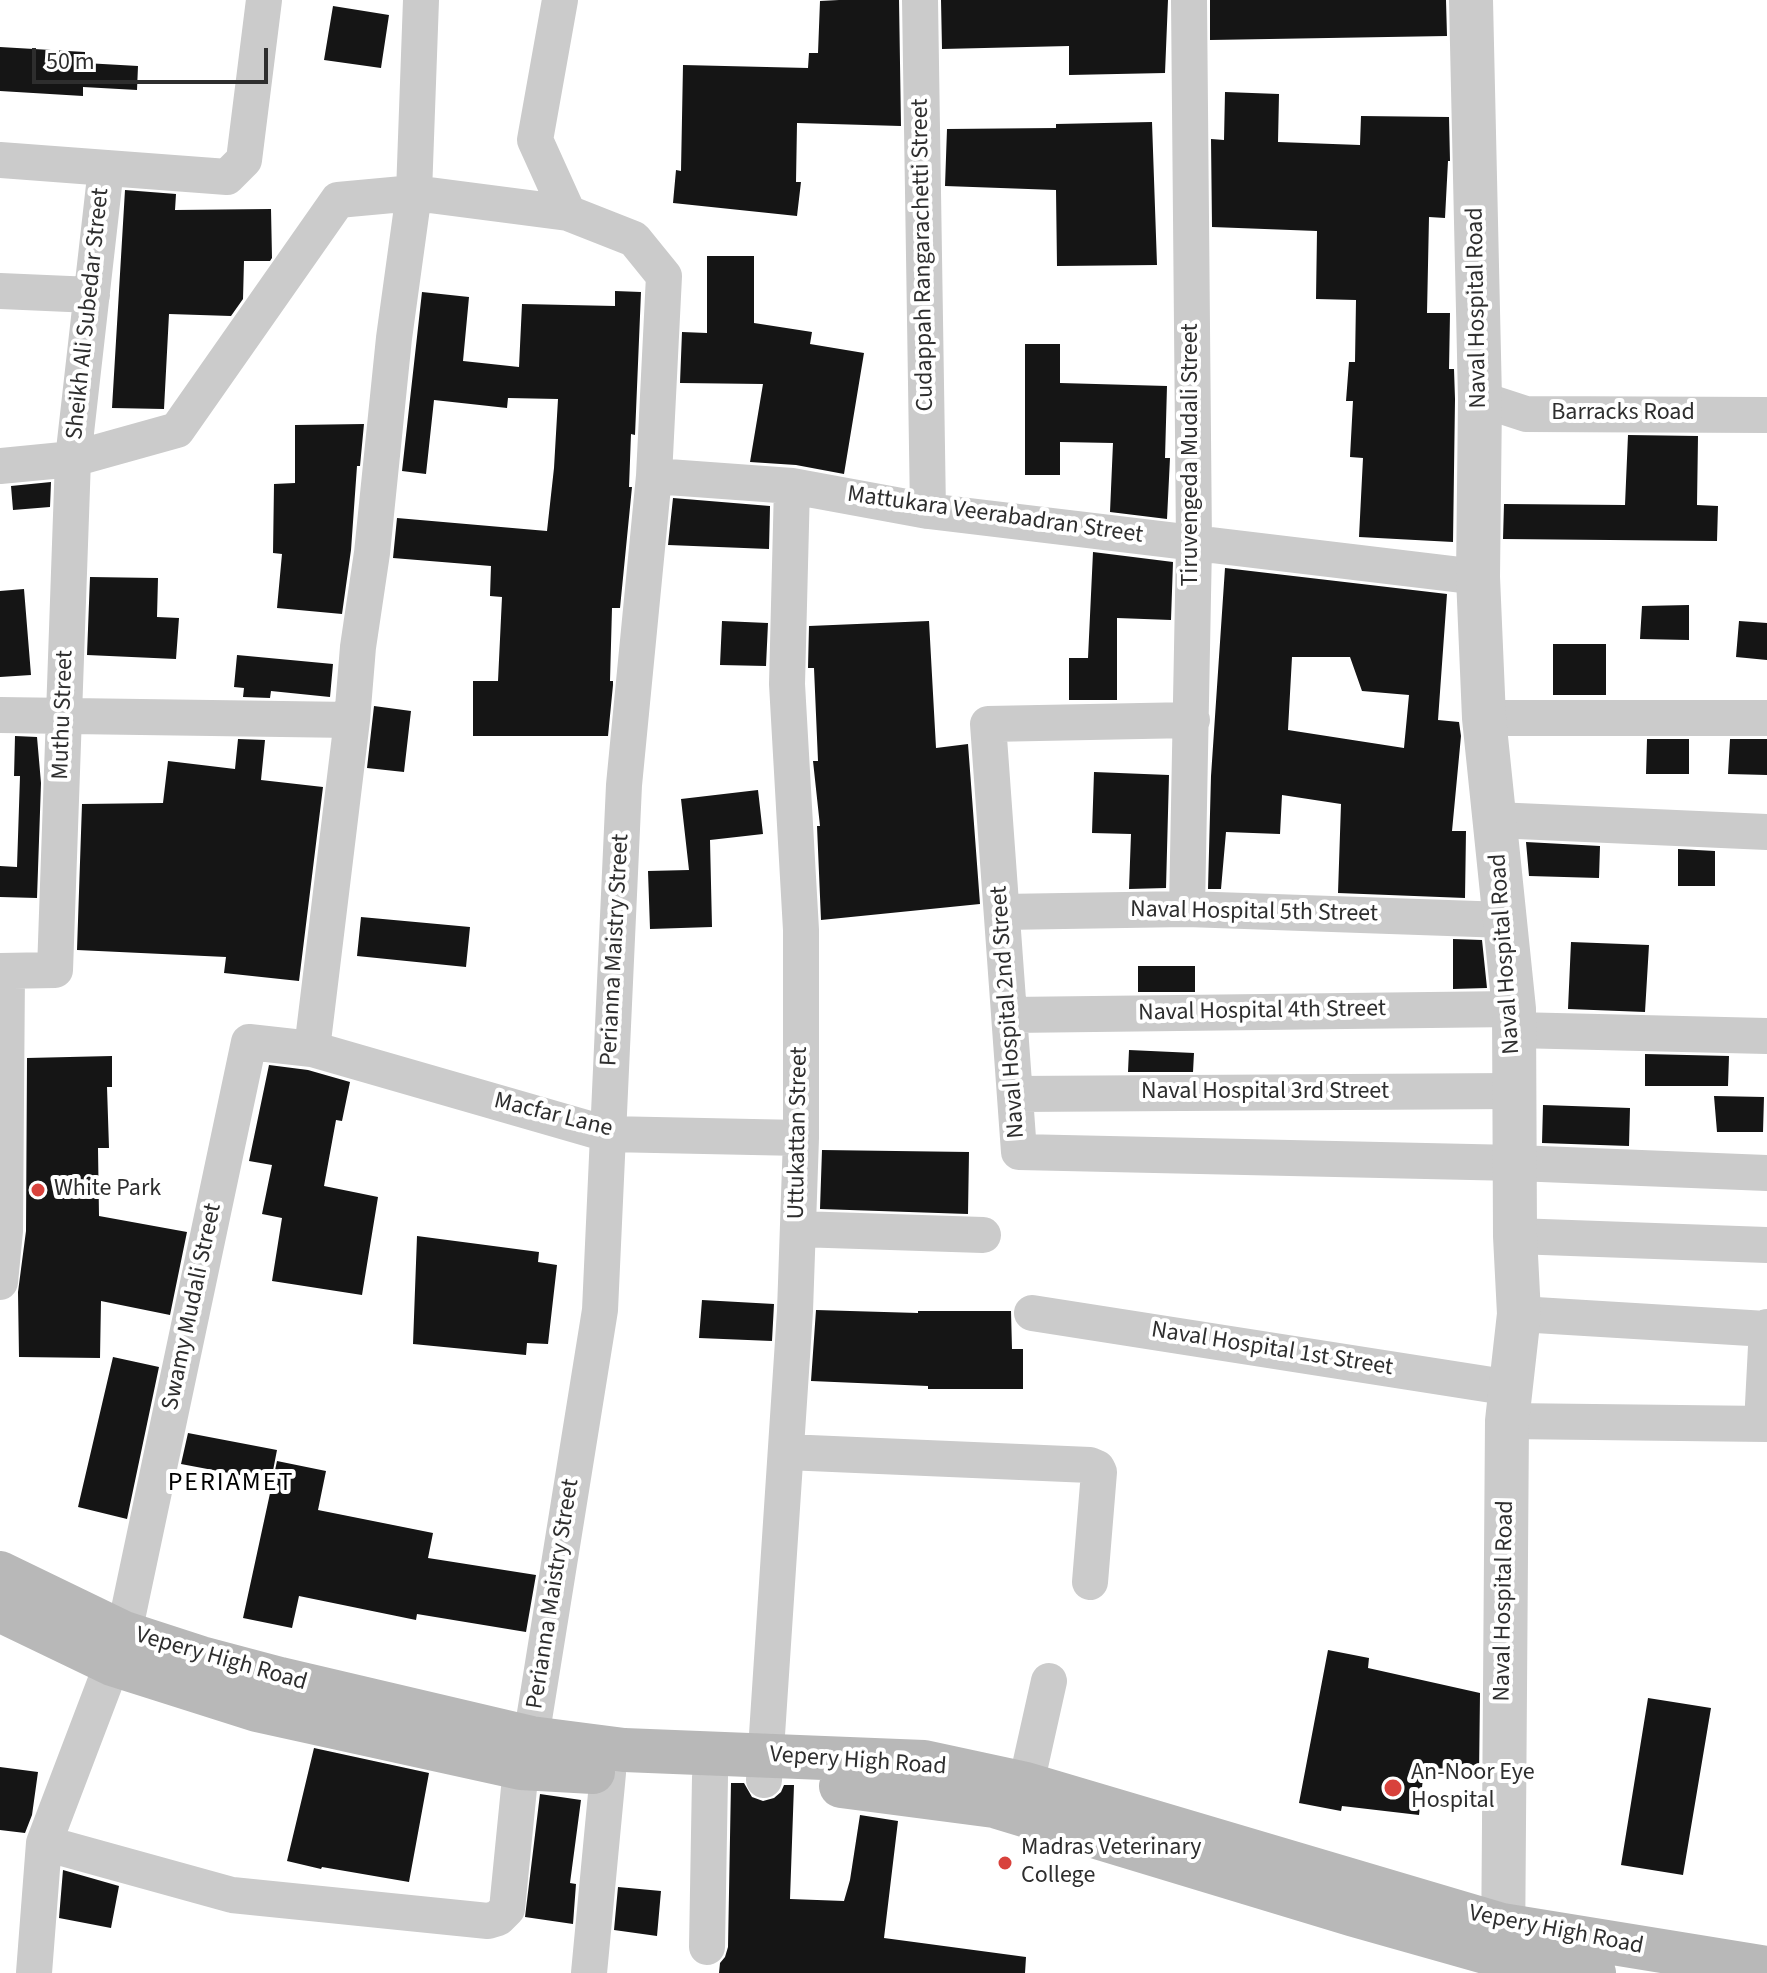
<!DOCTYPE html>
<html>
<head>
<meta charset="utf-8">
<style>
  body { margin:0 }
  #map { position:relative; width:1767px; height:1973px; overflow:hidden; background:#fff; font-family:"Source Sans 3",sans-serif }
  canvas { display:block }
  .scale { position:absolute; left:32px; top:48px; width:236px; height:36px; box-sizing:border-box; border:4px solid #2e2e2e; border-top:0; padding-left:10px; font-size:24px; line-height:28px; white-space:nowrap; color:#2e2e2e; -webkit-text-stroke:6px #fff; paint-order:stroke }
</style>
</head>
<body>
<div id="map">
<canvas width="1767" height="1973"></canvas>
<div class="scale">50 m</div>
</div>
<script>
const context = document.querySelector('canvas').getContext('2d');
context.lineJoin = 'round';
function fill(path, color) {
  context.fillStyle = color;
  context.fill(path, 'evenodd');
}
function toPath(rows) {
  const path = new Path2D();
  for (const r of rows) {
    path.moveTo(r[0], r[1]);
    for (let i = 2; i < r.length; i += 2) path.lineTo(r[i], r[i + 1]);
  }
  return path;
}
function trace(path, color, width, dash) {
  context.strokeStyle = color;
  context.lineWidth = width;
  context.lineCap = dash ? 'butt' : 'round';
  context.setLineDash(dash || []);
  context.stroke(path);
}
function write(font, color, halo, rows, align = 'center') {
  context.font = font + ' "Source Sans 3",sans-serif';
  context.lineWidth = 8;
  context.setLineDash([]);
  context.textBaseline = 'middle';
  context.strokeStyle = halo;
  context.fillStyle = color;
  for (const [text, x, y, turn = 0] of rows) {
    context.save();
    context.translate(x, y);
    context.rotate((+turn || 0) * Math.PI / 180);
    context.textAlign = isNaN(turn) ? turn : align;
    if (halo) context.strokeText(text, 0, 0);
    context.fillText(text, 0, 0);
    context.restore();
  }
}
fill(toPath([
  [839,0,899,0,901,126,797,123,796,182,801,182,797,216,673,203,676,170,681,171,683,65,808,68,809,53,818,53,820,1],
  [941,0,1168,0,1165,73,1069,75,1069,46,942,49],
  [1210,0,1446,0,1447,36,1210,40],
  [333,6,389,15,381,68,324,60],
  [0,47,85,52,85,63,138,66,137,90,83,87,83,96,0,91],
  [1225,92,1279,94,1278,142,1360,145,1361,116,1449,117,1450,161,1448,161,1445,218,1429,217,1427,313,1450,313,1449,369,1454,369,1455,399,1453,542,1359,537,1363,458,1350,457,1353,401,1346,401,1349,362,1355,362,1356,300,1316,299,1317,231,1212,227,1211,139,1224,140],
  [1152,122,1157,265,1057,266,1056,190,945,186,947,129,1056,128,1056,124],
  [125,190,176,194,175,210,271,209,272,258,270,261,244,261,243,299,231,316,169,314,164,409,112,408],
  [707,256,754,256,754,323,812,332,810,344,864,353,844,474,796,465,750,462,763,384,680,383,682,332,707,333],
  [615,291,641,292,635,435,631,434,629,487,632,487,620,608,612,608,610,681,613,681,613,685,608,736,473,736,473,681,498,681,502,597,490,596,491,566,393,558,397,518,547,531,554,468,558,399,508,398,507,408,434,400,426,474,402,471,422,292,469,297,463,361,519,367,522,304,615,306],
  [1025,344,1060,344,1060,383,1167,386,1165,458,1170,458,1167,519,1110,512,1113,443,1060,442,1060,475,1025,475],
  [364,424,360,466,357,466,351,550,342,614,277,608,282,554,273,553,274,484,295,483,295,425],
  [1628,435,1698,436,1697,505,1718,506,1717,541,1503,539,1504,504,1625,505],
  [51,482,50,507,13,510,11,486],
  [673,498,770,506,769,549,668,545],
  [1093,552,1173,562,1171,620,1117,618,1117,700,1069,700,1069,658,1088,658],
  [1225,568,1447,594,1438,720,1459,722,1461,736,1452,831,1466,831,1465,898,1338,893,1341,804,1282,795,1280,834,1226,832,1221,889,1208,889,1211,776],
  [1292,657,1350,657,1362,691,1409,695,1404,748,1288,730],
  [90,577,158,578,157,617,179,618,176,659,87,655],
  [24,589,31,675,0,677,0,591],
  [1689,605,1689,640,1640,639,1642,606],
  [722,621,768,623,766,666,720,665],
  [929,621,936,748,968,744,980,904,821,920,817,826,820,826,813,761,818,761,814,668,808,668,809,626],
  [1739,621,1767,623,1767,660,1736,657],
  [1553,644,1606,644,1606,695,1553,695],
  [237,655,333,664,330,697,271,691,270,698,243,697,244,688,234,687],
  [374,706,411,711,404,772,367,768],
  [15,736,37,737,41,783,37,898,0,897,0,866,17,867,20,776,14,776],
  [238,739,265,740,261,780,323,787,299,981,224,973,226,957,77,950,82,804,163,803,168,761,235,769],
  [1647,739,1689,739,1689,774,1646,774],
  [1730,739,1767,739,1767,775,1728,774],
  [1094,772,1169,775,1166,888,1129,889,1131,834,1092,833],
  [758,790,763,834,710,840,712,927,650,929,648,871,689,870,681,799],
  [1526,842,1600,846,1599,878,1529,876],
  [1678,849,1715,851,1715,886,1678,886],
  [361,917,470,927,466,967,357,956],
  [1453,939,1482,940,1487,988,1453,989],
  [1571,942,1649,945,1645,1012,1568,1009],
  [1138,966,1195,966,1195,992,1138,992],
  [1129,1050,1194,1053,1193,1072,1128,1072],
  [1645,1054,1729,1056,1728,1086,1645,1086],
  [112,1056,112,1087,107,1087,109,1148,98,1148,99,1216,187,1232,170,1315,101,1301,100,1358,19,1357,18,1292,26,1231,27,1058],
  [269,1065,308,1070,350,1082,342,1121,336,1120,324,1186,378,1197,362,1295,272,1281,282,1218,262,1214,272,1165,249,1161],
  [1714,1096,1764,1097,1763,1132,1717,1132],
  [1543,1105,1630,1108,1629,1146,1542,1143],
  [822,1150,969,1152,968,1214,820,1209],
  [417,1236,539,1252,538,1262,557,1265,548,1344,527,1343,526,1355,413,1344],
  [702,1300,774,1304,772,1341,699,1338],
  [816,1310,918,1313,918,1311,1011,1311,1012,1349,1023,1349,1023,1389,928,1389,928,1386,811,1381],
  [113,1357,159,1367,127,1519,78,1507],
  [188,1433,277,1450,271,1481,181,1464],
  [277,1461,326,1471,318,1510,433,1533,428,1558,536,1575,526,1632,417,1614,416,1620,299,1596,292,1628,243,1618],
  [1328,1650,1369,1658,1368,1668,1480,1693,1479,1775,1424,1769,1419,1815,1342,1806,1341,1811,1299,1803],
  [1648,1698,1711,1708,1683,1875,1621,1865],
  [314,1748,429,1773,409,1882,322,1867,321,1869,287,1861],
  [0,1767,38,1772,32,1815,25,1833,0,1830],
  [731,1783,744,1783,752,1797,763,1801,774,1798,781,1792,784,1785,794,1785,790,1899,844,1901,850,1880,860,1815,898,1821,884,1938,1026,1957,1025,1973,719,1973,720,1963,725,1957,728,1947],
  [540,1794,581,1800,570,1883,576,1884,573,1924,525,1917],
  [63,1870,119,1886,111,1928,59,1918],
  [618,1887,661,1891,657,1936,614,1930]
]), '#151515');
trace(toPath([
  [560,0,535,140,568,213],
  [920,0,928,511],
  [0,160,227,177,244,160,264,0],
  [0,291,92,295],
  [1480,399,1526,414,1767,415],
  [0,466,73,459,177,430,338,200,414,193,568,213,634,239,664,276,654,476,624,785,600,1310,531,1738,521,1768,507,1909,498,1918,488,1921,232,1895,44,1843],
  [654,476,792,486,928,511,1478,577],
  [0,715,352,720],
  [1484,718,1767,718],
  [1192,720,988,724,1019,1152,1516,1163,1767,1173],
  [1495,820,1767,832],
  [1187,909,1194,544,1189,0],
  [1002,912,1187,909,1506,920],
  [0,971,55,970,73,459,106,168],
  [1010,1015,1514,1009],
  [1514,1030,1767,1036],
  [312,1049,352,720,358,647,372,553,394,338,414,193,421,0],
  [1016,1094,1513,1091],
  [798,1229,983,1235],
  [1515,1236,1767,1245],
  [0,1282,5,1231,7,971],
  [1032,1313,1511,1388],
  [1519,1314,1767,1329],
  [1507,1421,1767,1424],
  [1762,1424,1767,1327],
  [786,1452,1090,1465,1097,1468,1099,1472,1090,1582],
  [764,1780,795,1311,801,1138,801,930,787,684,792,486],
  [1026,1784,1049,1681],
  [707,1947,710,1777],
  [34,1973,44,1843,124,1633,249,1042,312,1049,607,1134,801,1138],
  [589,1973,608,1773]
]), '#cbcbcb', 36);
trace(toPath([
  [1471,0,1480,399,1478,577,1484,718,1514,1009,1515,1236,1519,1314,1507,1421,1503,1957]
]), '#cbcbcb', 44);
trace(toPath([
  [0,1573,124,1633,201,1658,280,1679,531,1738,624,1750,924,1762,1026,1784,1502,1925,1767,1968],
  [0,1610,112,1664,257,1710,521,1768,593,1772],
  [841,1786,994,1806,1354,1915,1503,1957,1594,1973]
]), '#b8b8b8', 44);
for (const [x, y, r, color] of [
  [38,1190,8,"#d8423c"],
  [1393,1788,10,"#d8423c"],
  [1005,1863,8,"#d8423c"]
]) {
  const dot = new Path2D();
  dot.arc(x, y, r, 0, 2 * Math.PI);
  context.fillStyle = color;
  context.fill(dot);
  trace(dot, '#fff', 3);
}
write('24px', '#2e2e2e', '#fff', [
  ["Cudappah Rangarachetti Street",924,255,-91],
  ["Naval Hospital Road",1478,308,-91],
  ["Sheikh Ali Subedar Street",89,314,-84],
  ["Barracks Road",1623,414],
  ["Tiruvengeda Mudali Street",1192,455,-90],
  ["Mattukara Veerabadran Street",995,516,8],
  ["Muthu Street",64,715,-88],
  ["Naval Hospital 5th Street",1254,913,1],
  ["Perianna Maistry Street",616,950,-87],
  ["Naval Hospital Road",1506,954,-94],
  ["Naval Hospital 2nd Street",1009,1012,-94],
  ["Naval Hospital 4th Street",1262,1012,-1],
  ["Naval Hospital 3rd Street",1265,1093],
  ["Macfar Lane",553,1116,14],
  ["Uttukattan Street",799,1133,-89],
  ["Swamy Mudali Street",193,1307,-78],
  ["Naval Hospital 1st Street",1272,1350,9],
  ["Perianna Maistry Street",554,1594,-81],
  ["Naval Hospital Road",1505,1601,-89],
  ["Vepery High Road",221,1660,16],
  ["Vepery High Road",858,1762,4],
  ["Vepery High Road",1556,1931,11]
]);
write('24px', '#2e2e2e', '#fff', [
  ["White Park",54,1190],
  ["An-Noor Eye",1411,1774],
  ["Hospital",1411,1802],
  ["Madras Veterinary",1021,1849],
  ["College",1021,1877]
], 'left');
context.letterSpacing = '2px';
write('26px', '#000', '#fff', [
  ["PERIAMET",231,1484]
]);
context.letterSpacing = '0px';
</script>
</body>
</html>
